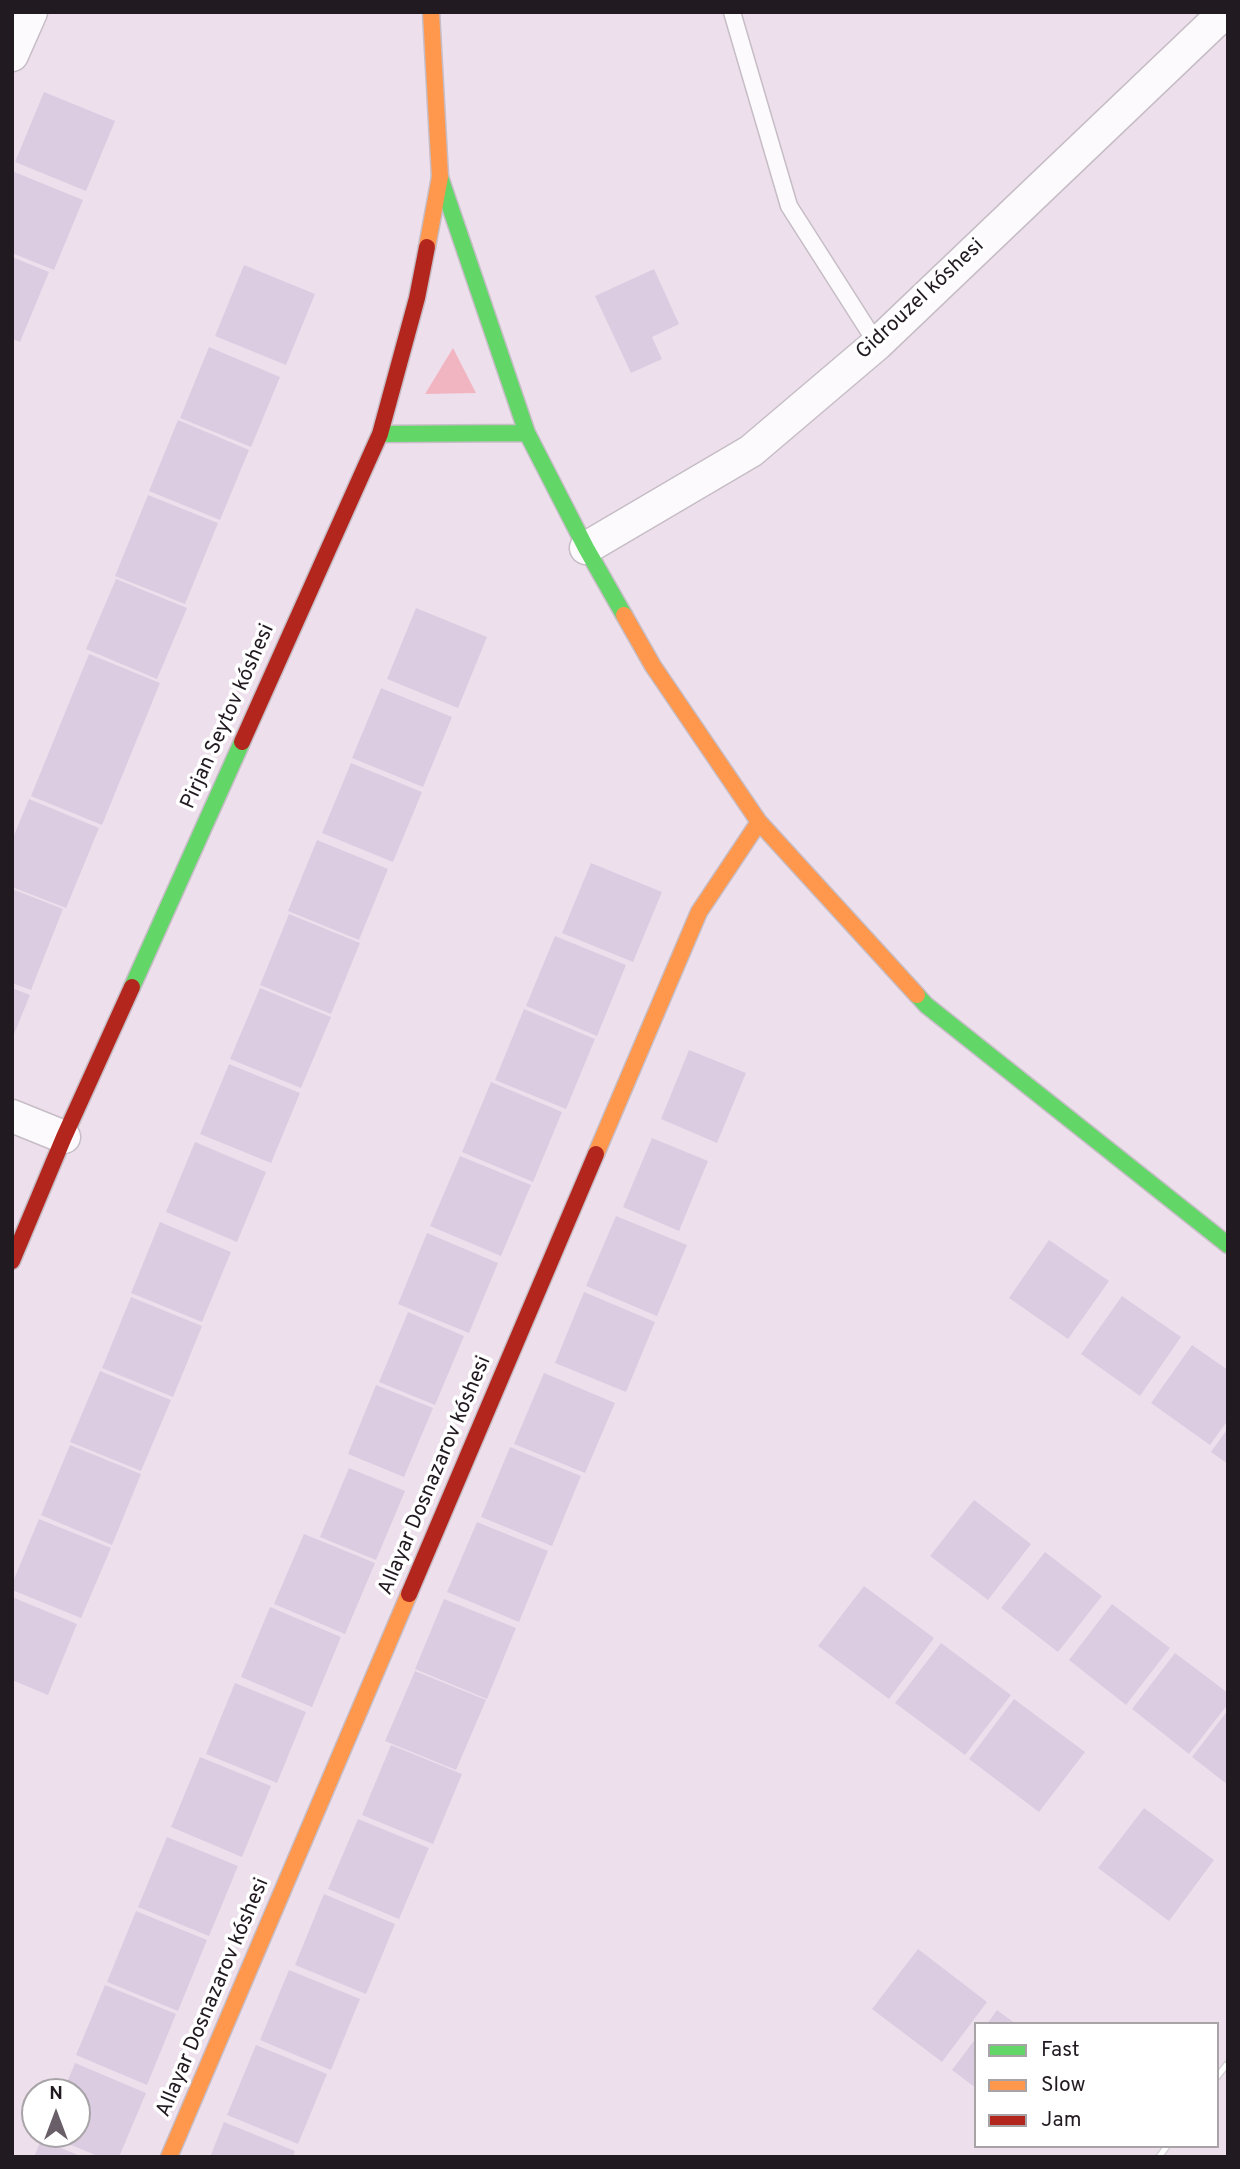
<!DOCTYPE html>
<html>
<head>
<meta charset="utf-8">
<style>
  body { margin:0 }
  #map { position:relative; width:1240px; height:2169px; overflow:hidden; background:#ede0ec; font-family:Overpass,sans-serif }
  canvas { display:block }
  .frame { position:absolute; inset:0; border:14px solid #221a21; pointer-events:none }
  .legend { position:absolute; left:974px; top:2022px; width:245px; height:126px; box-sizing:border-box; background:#fff; border:2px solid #a7a3a6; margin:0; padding:9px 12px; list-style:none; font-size:21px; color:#221a21 }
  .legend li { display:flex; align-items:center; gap:14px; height:35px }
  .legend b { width:35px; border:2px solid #a7a3a6 }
  .north { position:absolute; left:21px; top:2078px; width:70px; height:70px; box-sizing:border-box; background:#fff; border:2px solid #a7a3a6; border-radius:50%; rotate:0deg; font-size:19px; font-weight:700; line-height:28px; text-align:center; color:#221a21 }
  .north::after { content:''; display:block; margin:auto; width:24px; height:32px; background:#695f68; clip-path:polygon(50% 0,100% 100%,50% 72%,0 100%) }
</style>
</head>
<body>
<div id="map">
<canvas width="1240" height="2169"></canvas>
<div class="frame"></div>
<ul class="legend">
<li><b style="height:9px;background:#63d668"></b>Fast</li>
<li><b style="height:9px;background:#ff974d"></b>Slow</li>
<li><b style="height:9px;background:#b3261e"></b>Jam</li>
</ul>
<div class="north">N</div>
</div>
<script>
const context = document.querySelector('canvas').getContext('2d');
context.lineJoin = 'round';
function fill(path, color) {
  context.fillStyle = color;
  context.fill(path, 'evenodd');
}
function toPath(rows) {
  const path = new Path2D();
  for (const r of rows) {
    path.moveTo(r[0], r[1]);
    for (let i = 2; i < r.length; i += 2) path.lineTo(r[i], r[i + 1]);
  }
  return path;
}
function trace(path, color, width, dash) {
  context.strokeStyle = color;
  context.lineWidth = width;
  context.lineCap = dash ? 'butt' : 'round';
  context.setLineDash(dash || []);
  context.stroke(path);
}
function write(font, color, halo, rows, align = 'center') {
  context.font = font + ' Overpass,sans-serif';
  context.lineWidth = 7;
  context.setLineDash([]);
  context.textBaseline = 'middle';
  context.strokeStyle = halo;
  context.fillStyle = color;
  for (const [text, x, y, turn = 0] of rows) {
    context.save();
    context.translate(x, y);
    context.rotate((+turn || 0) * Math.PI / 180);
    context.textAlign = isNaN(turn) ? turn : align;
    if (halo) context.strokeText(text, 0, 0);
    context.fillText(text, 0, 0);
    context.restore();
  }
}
fill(toPath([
  [453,348,476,393,425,394]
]), '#f1b5c1');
fill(toPath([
  [44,92,115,121,86,191,15,162],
  [12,171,83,200,54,270,12,253],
  [12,257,49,272,20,342,12,339],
  [244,265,315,294,286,365,215,336],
  [654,269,679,324,652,337,662,359,631,373,595,296],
  [209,347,280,377,251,447,180,418],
  [178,420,249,450,220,520,149,491],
  [148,495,218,523,185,604,115,576],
  [116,579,187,608,157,679,86,649],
  [416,608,487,637,458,708,387,679],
  [89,654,160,683,102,825,31,796],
  [381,688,452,717,423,787,352,758],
  [351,763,422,792,393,862,322,833],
  [29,799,99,828,66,908,12,887,12,840],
  [317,840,388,869,359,940,288,911],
  [591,863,662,892,633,962,562,933],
  [12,889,63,909,31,990,12,983],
  [289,914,360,943,331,1014,260,985],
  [555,936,626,965,597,1036,526,1006],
  [12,988,30,995,12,1039],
  [260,988,331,1017,301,1088,230,1059],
  [524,1009,595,1039,566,1109,495,1080],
  [689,1050,746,1073,717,1143,661,1119],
  [229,1064,300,1093,271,1163,200,1134],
  [491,1082,562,1112,533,1182,462,1152],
  [652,1138,708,1161,679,1231,623,1207],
  [195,1142,266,1172,237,1242,166,1212],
  [460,1156,531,1185,501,1256,430,1226],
  [616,1216,687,1245,657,1316,586,1286],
  [160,1222,231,1252,202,1322,131,1293],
  [427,1233,498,1263,469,1333,398,1304],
  [1049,1240,1109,1281,1068,1339,1009,1298],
  [584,1292,655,1322,626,1392,555,1363],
  [1122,1296,1181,1337,1140,1396,1081,1354],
  [131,1297,202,1326,173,1397,102,1368],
  [408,1312,464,1336,435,1405,379,1382],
  [1192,1345,1228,1370,1228,1420,1210,1445,1151,1403],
  [100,1371,171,1400,141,1471,70,1442],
  [544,1373,615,1403,585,1473,514,1444],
  [376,1385,433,1408,404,1477,348,1454],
  [1228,1428,1228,1464,1211,1452],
  [70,1445,141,1474,112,1545,41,1515],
  [510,1447,581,1476,552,1546,481,1517],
  [349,1468,405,1491,376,1560,320,1537],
  [974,1500,1031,1544,988,1600,930,1556],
  [39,1519,111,1548,81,1618,12,1590,12,1584],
  [477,1522,548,1551,519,1622,447,1592],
  [304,1534,375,1563,345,1634,274,1604],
  [1045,1552,1102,1596,1058,1652,1001,1608],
  [864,1586,934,1638,889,1699,818,1646],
  [12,1597,77,1624,48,1695,12,1680],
  [444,1599,516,1628,487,1699,415,1669],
  [1112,1604,1170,1648,1126,1705,1069,1660],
  [270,1607,341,1637,312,1707,241,1677],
  [941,1643,1011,1695,965,1755,895,1703],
  [1175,1653,1228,1693,1228,1704,1189,1754,1132,1709],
  [415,1671,486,1700,456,1770,385,1741],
  [235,1683,306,1712,277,1783,206,1754],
  [1014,1699,1085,1752,1039,1812,969,1759],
  [1228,1710,1228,1785,1192,1757],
  [391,1745,462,1774,433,1844,362,1815],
  [200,1757,271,1786,242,1857,171,1827],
  [1144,1808,1214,1860,1169,1921,1098,1868],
  [358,1819,429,1848,399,1919,328,1889],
  [167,1837,238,1866,209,1936,138,1907],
  [324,1894,395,1924,366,1994,295,1965],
  [136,1911,207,1940,178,2011,107,1982],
  [918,1949,987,2002,942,2062,872,2009],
  [289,1970,360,1999,331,2070,260,2040],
  [105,1985,176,2014,147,2085,76,2055],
  [997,2010,1016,2024,987,2024],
  [976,2038,976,2088,952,2070],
  [256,2045,327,2074,298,2144,227,2115],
  [75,2063,146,2093,119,2157,100,2157,45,2134,77,2134,77,2092,63,2092],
  [224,2122,295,2151,293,2157,210,2157],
  [41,2140,83,2157,34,2157]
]), '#dbcce2');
const lane = toPath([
  [732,12,789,206,877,344]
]);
const street = toPath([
  [12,55,31,12],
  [586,548,751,451,877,344,1225,12],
  [12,1116,64,1137]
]);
const fast = toPath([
  [440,177,527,433,586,548,624,615],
  [380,434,527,433],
  [132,987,242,742],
  [917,995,926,1005,1228,1245]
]);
const slow = toPath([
  [427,247,440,177,431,12],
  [624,615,653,666,759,822,917,995],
  [596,1154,699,912,759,822],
  [169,2157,409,1594]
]);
const jam = toPath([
  [242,742,380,434,417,298,427,247],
  [12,1261,64,1137,132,987],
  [409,1594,596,1154]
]);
trace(lane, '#c6bdc6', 19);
trace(street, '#c6bdc6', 35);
trace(fast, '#c6bdc6', 19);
trace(slow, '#c6bdc6', 19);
trace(jam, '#c6bdc6', 19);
trace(lane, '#fcfafc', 16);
trace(street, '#fcfafc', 32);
trace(fast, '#63d668', 16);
trace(slow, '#ff974d', 16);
trace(jam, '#b3261e', 16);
const rail = toPath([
  [1217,2077,1228,2063],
  [1159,2157,1167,2146]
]);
trace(rail, '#d6d2d6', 8);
trace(rail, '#fff', 5, [16]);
write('21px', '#221a21', '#fff', [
  ["Gidrouzel kóshesi",921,300,-43],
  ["Pirjan Seytov kóshesi",229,717,-66],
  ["Allayar Dosnazarov kóshesi",436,1476,-67],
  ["Allayar Dosnazarov kóshesi",214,1998,-67]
]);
</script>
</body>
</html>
